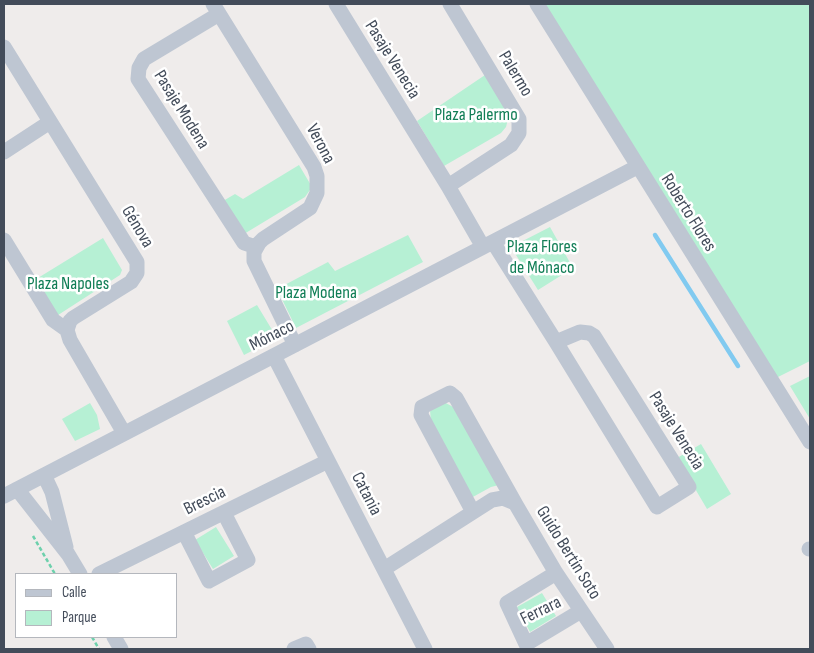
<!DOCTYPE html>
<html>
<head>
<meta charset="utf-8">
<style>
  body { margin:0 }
  #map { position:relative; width:814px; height:653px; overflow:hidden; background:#efeceb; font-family:"Sofia Sans Condensed",sans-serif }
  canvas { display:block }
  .frame { position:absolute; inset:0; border:5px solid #434c5a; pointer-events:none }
  .legend { position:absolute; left:15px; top:573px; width:162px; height:65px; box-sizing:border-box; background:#fff; border:1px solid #b4b7bd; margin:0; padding:6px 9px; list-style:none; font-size:15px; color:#434c5a }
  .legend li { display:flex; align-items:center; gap:10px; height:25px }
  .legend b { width:25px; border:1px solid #b4b7bd }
</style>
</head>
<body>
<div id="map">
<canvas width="814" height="653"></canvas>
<div class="frame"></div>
<ul class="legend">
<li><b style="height:6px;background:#bec6d2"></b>Calle</li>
<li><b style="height:14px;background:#b6f0d4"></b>Parque</li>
</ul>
</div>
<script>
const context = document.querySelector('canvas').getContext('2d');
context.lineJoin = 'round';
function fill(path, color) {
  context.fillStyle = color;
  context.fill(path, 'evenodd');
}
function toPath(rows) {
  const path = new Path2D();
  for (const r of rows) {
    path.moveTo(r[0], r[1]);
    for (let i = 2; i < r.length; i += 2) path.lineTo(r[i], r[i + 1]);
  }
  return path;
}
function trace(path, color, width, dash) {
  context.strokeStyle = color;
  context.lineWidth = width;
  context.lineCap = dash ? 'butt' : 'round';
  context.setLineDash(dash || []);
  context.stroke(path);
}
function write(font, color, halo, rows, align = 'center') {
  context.font = font + ' "Sofia Sans Condensed",sans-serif';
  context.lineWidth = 5;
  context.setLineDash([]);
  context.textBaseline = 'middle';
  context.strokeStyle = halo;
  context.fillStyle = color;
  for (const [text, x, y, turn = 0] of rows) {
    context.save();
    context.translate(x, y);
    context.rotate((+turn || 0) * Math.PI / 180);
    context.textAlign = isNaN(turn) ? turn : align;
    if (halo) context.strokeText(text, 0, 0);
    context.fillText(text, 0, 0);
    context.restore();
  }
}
fill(toPath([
  [542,4,810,4,810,361,772,380],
  [485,75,509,115,506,127,501,133,444,166,417,121],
  [299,165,312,187,305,197,244,234,223,201,235,194,243,199],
  [550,227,573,268,538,290,511,247],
  [408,235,423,262,296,328,277,289,328,262,335,271],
  [103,238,122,270,120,275,55,317,33,281],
  [257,305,277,338,244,355,227,321],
  [810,376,810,419,790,386],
  [444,402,455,408,499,485,491,487,471,498,431,422,430,410],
  [90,403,97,415,100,429,75,441,62,419],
  [701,444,731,494,707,509,677,458],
  [216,527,234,556,213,569,195,540],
  [542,593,556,616,530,632,517,607]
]), '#b6f0d4');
trace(toPath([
  [655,235,738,366]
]), '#81caf0', 4.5);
trace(toPath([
  [33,536,55,574],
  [92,637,99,649]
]), '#6dd0ac', 2.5, [4, 2.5]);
trace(toPath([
  [213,4,314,167,317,176,317,193,310,208,263,239,259,243,254,252,254,261,295,345],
  [336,4,448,186],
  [450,4,519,119,519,133,511,145,448,186,483,247],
  [537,4,810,442],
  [219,14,144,59,139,68,138,79,244,243,256,247],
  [4,47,137,262,137,273,131,282,73,318,70,321,67,330,70,340,124,433],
  [4,152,50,122],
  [4,240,53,320,67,330],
  [493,242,556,342,657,507,689,487,594,336,589,333,580,332,556,342],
  [274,356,425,649],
  [44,475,52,492,66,547],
  [17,489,68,554,80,574],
  [4,496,637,167],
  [473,512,421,415,422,407,450,393,456,398,515,503],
  [184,532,209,581,248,560,224,513],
  [809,549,810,549],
  [384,569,492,500,503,498,515,503,556,573,607,649],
  [556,573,507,603,526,644,581,611],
  [99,574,328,461],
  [114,637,121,649],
  [294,649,306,644,309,649]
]), '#bec6d2', 15);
write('18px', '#434c5a', '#fff', [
  ["Pasaje Venecia",392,60,58],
  ["Palermo",515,74,59],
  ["Pasaje Modena",181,110,58],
  ["Verona",320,144,62],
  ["Roberto Flores",688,213,58],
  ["Génova",137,227,59],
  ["Mónaco",272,336,-27],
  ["Pasaje Venecia",676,431,58],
  ["Catania",366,494,63],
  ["Brescia",205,501,-26],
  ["Guido Bertín Soto",568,553,58],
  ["Ferrara",541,611,-26]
]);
write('18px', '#117e56', '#fff', [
  ["Plaza Palermo",476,115],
  ["Plaza Flores",542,247],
  ["de Mónaco",542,268],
  ["Plaza Napoles",68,284],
  ["Plaza Modena",316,293]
]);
</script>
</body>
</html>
